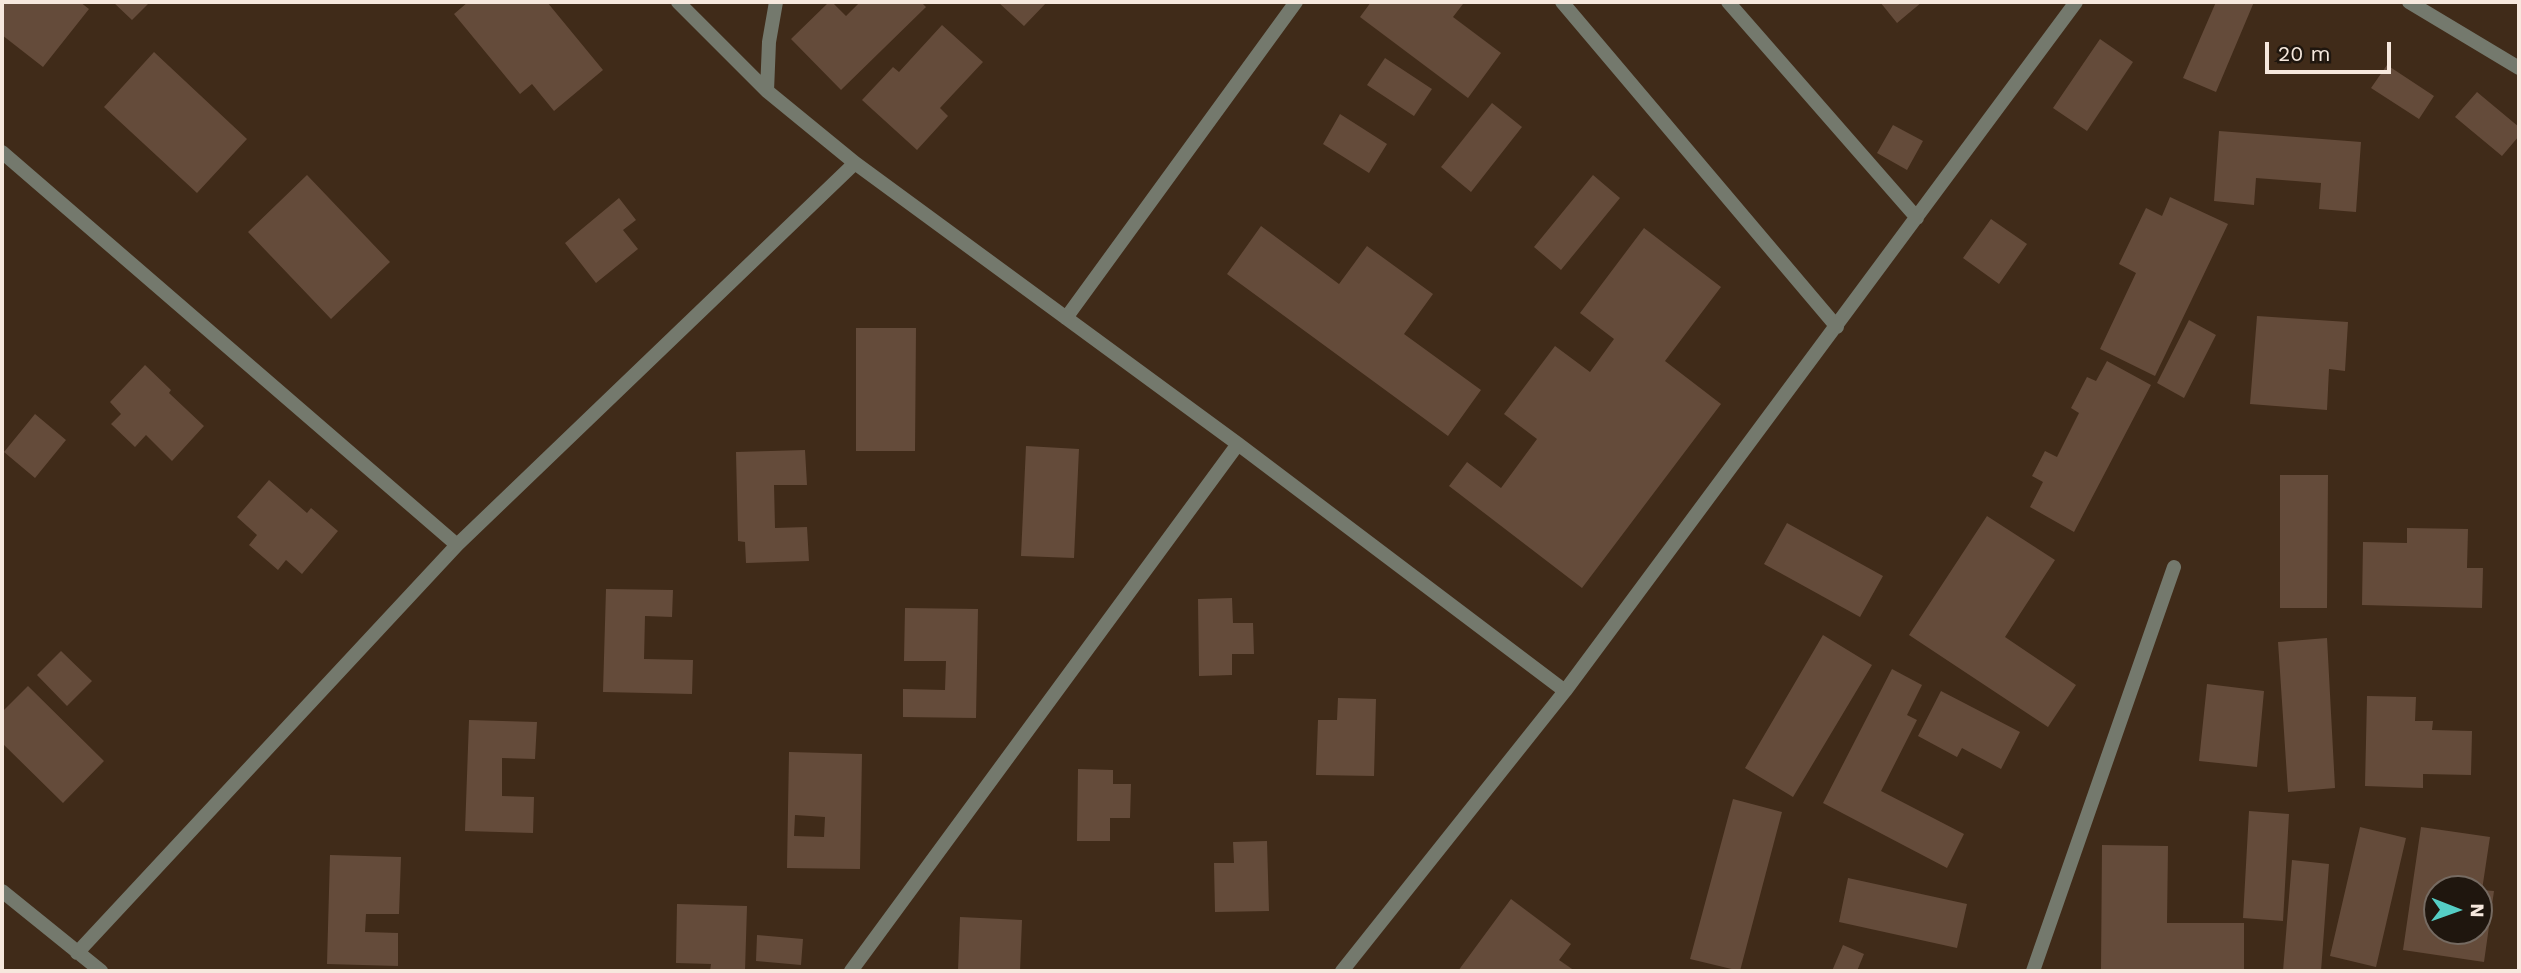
<!DOCTYPE html>
<html>
<head>
<meta charset="utf-8">
<style>
  body { margin:0 }
  #map { position:relative; width:2521px; height:973px; overflow:hidden; background:#402b19; font-family:"Work Sans",sans-serif }
  canvas { display:block }
  .frame { position:absolute; inset:0; border:4px solid #f6e8dd; pointer-events:none }
  .north { position:absolute; left:2423px; top:875px; width:70px; height:70px; box-sizing:border-box; background:#1f160e; border:2px solid #756a61; border-radius:50%; rotate:91deg; font-size:19px; font-weight:700; line-height:28px; text-align:center; color:#f6e8dd }
  .north::after { content:''; display:block; margin:auto; width:24px; height:32px; background:#55cec5; clip-path:polygon(50% 0,100% 100%,50% 72%,0 100%) }
  .scale { position:absolute; left:2265px; top:42px; width:126px; height:32px; box-sizing:border-box; border:4px solid #f6e8dd; border-top:0; padding-left:9px; font-size:21px; line-height:24px; white-space:nowrap; color:#f6e8dd; -webkit-text-stroke:5px #1f160e; paint-order:stroke }
</style>
</head>
<body>
<div id="map">
<canvas width="2521" height="973"></canvas>
<div class="frame"></div>
<div class="north">N</div>
<div class="scale">20 m</div>
</div>
<script>
const context = document.querySelector('canvas').getContext('2d');
context.lineJoin = 'round';
function fill(path, color) {
  context.fillStyle = color;
  context.fill(path, 'evenodd');
}
function toPath(rows) {
  const path = new Path2D();
  for (const r of rows) {
    path.moveTo(r[0], r[1]);
    for (let i = 2; i < r.length; i += 2) path.lineTo(r[i], r[i + 1]);
  }
  return path;
}
function trace(path, color, width, dash) {
  context.strokeStyle = color;
  context.lineWidth = width;
  context.lineCap = dash ? 'butt' : 'round';
  context.setLineDash(dash || []);
  context.stroke(path);
}
fill(toPath([
  [2,2,80,2,89,9,43,67,2,35],
  [113,2,150,2,132,20],
  [468,2,547,2,603,70,554,111,532,84,520,94,454,14],
  [829,2,832,2,846,16,860,2,921,2,926,7,841,90,791,39],
  [998,2,1047,2,1024,26],
  [1371,2,1460,2,1463,4,1453,17,1501,53,1468,98,1360,17],
  [1880,2,1922,2,1897,23],
  [2216,2,2254,2,2216,92,2183,78],
  [942,25,983,62,940,108,948,116,917,150,862,100,893,67,899,72],
  [2100,39,2133,62,2087,131,2053,108],
  [154,52,247,139,197,193,104,107],
  [1385,58,1432,89,1414,116,1367,85],
  [2387,65,2434,96,2419,119,2371,88],
  [2477,92,2519,127,2519,136,2502,156,2455,117],
  [1492,103,1522,127,1471,192,1441,167],
  [1340,114,1387,144,1369,173,1323,144],
  [1893,125,1923,141,1907,170,1877,153],
  [2219,131,2361,142,2356,212,2319,209,2321,183,2256,178,2254,205,2214,201],
  [307,175,390,262,331,319,248,232],
  [1593,175,1620,198,1561,270,1534,247],
  [2170,197,2228,224,2155,376,2100,349,2136,273,2119,264,2146,208,2162,216],
  [619,198,636,220,623,230,638,249,596,283,565,243],
  [1991,219,2027,244,1999,284,1963,258],
  [1261,226,1339,284,1367,246,1433,294,1404,334,1481,390,1448,436,1227,274],
  [1644,228,1721,287,1665,361,1721,404,1582,588,1449,486,1467,462,1501,488,1537,439,1504,414,1555,346,1590,372,1614,339,1580,313],
  [2257,316,2348,322,2345,371,2329,369,2327,410,2250,404],
  [2189,320,2216,335,2184,398,2157,383],
  [856,328,916,328,915,451,856,451],
  [2107,361,2151,385,2074,532,2030,507,2043,482,2032,476,2045,451,2057,457,2079,413,2071,408,2087,377,2096,381],
  [145,365,171,390,169,393,204,426,172,461,146,435,135,447,111,424,121,414,110,402],
  [35,414,66,440,35,478,4,452],
  [1026,446,1079,449,1074,558,1021,556],
  [805,450,807,485,774,485,775,528,807,527,809,561,746,563,745,542,738,541,736,452],
  [2280,475,2328,475,2327,608,2280,608],
  [269,480,307,513,311,508,338,531,302,574,286,560,278,570,249,545,257,535,237,517],
  [1987,516,2055,560,2005,637,2076,685,2048,727,1909,635],
  [1787,523,1883,576,1860,617,1764,564],
  [2407,528,2468,529,2467,568,2483,568,2482,608,2362,605,2363,542,2407,543],
  [606,589,673,590,672,617,645,616,644,659,693,660,692,694,603,692],
  [1232,598,1233,623,1253,623,1254,654,1232,654,1232,675,1199,676,1198,599],
  [905,608,978,609,976,718,903,717,903,689,945,690,946,661,904,661],
  [1823,635,1872,665,1793,797,1745,768],
  [2327,638,2335,788,2288,792,2278,642],
  [61,651,92,681,67,706,37,675],
  [1892,669,1922,685,1907,715,1917,720,1881,791,1964,834,1947,868,1823,803],
  [2207,684,2264,691,2257,767,2199,761],
  [28,686,104,761,63,803,2,743,2,712],
  [1941,691,2020,732,2001,769,1962,748,1957,757,1918,736],
  [2367,696,2416,697,2415,721,2433,721,2432,730,2472,731,2471,775,2423,774,2423,788,2365,786],
  [1338,698,1376,699,1374,776,1316,775,1318,720,1337,720],
  [469,720,537,722,535,759,502,758,502,796,534,797,533,833,465,831],
  [789,752,862,754,860,869,787,868],
  [795,815,825,817,824,837,794,836],
  [1078,769,1113,770,1113,784,1131,784,1130,818,1110,818,1110,841,1077,841],
  [1733,799,1782,812,1740,971,1690,959],
  [2249,811,2289,814,2283,921,2243,918],
  [2360,827,2406,838,2376,967,2330,956],
  [2421,827,2490,837,2482,890,2494,891,2484,962,2403,950],
  [2437,889,2479,889,2479,931,2437,931],
  [1267,841,1269,911,1215,912,1214,863,1234,863,1233,842],
  [2102,845,2168,846,2167,923,2244,923,2244,971,2101,971],
  [330,855,401,857,399,914,366,914,365,932,398,933,398,966,327,964],
  [2292,860,2329,864,2321,971,2283,971],
  [1848,878,1967,904,1957,948,1839,922],
  [1511,899,1571,944,1559,960,1575,971,1458,971],
  [677,904,747,906,745,971,710,971,711,964,676,963],
  [960,917,1022,920,1020,971,958,971],
  [757,935,803,939,801,965,756,961],
  [1843,945,1864,954,1857,971,1832,971]
]), '#644b3a');
trace(toPath([
  [678,2,767,91,855,163],
  [1562,2,1837,327],
  [1728,2,1917,218],
  [2409,2,2519,68],
  [767,91,769,42,776,2],
  [2,152,457,545],
  [1066,318,1296,2],
  [2,891,101,971],
  [77,953,457,545,855,163,1238,444,1565,691],
  [851,971,1238,444],
  [1342,971,1565,691,2076,2],
  [2033,971,2174,567]
]), '#74796d', 14);
</script>
</body>
</html>
